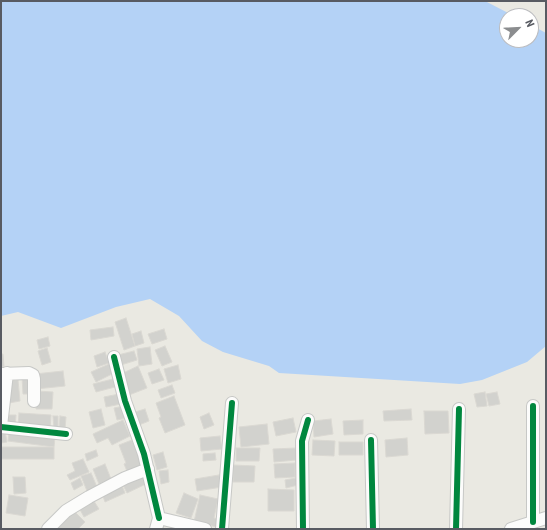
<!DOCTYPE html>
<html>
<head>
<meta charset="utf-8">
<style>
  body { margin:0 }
  #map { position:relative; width:547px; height:530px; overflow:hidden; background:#eae9e2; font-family:"Roboto Condensed",sans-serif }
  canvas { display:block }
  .frame { position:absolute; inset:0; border:2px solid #585b62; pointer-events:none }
  .north { position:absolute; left:499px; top:8px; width:40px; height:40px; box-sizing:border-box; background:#fff; border:1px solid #bcbdc0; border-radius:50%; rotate:66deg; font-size:11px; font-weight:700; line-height:16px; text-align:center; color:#585b62 }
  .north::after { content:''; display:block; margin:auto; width:14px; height:18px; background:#8b8d8f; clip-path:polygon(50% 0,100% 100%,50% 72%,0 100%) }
</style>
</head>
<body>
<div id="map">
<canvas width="547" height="530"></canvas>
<div class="frame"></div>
<div class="north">N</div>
</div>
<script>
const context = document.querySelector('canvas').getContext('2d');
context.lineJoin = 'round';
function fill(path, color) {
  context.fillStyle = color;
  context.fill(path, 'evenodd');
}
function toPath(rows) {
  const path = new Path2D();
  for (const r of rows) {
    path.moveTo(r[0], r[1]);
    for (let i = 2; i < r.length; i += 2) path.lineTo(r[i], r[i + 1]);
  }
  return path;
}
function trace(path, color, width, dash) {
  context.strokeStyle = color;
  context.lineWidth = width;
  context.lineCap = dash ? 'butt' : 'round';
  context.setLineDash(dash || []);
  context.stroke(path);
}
fill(toPath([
  [1,1,485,1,514,16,507,16,507,40,531,40,531,25,546,33,546,346,527,362,482,380,460,384,279,373,269,366,223,352,202,341,179,316,150,299,116,307,61,328,18,312,1,316]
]), '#b4d2f6');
const building = toPath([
  [126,318,135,346,124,350,115,322,126,318],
  [113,327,114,336,91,340,90,330,113,327],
  [164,329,167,339,152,344,148,334,164,329],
  [141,331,144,343,135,346,132,334,141,331],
  [48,337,50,346,39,349,37,340,48,337],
  [165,346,172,362,162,366,155,350,165,346],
  [150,347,152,364,139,366,137,349,150,347],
  [47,348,51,362,42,365,38,351,47,348],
  [134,351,137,360,121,365,118,355,134,351],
  [105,352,109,363,97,367,94,356,105,352],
  [1,354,3,354,4,367,1,367,1,354],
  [109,364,114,373,96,382,91,372,109,364],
  [178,365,181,379,168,383,164,369,178,365],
  [138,366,147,388,129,395,121,374,138,366],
  [159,369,164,380,152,384,148,373,159,369],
  [63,371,65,386,36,389,35,374,63,371],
  [31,376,32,394,23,394,22,377,31,376],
  [113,379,115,387,96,392,93,384,113,379],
  [18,380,20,401,9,403,7,381,18,380],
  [172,385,175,393,161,398,158,390,172,385],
  [37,391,53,392,52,409,36,409,37,391],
  [485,392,487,406,477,407,474,394,485,392],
  [497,392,500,404,489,406,486,394,497,392],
  [119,394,121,404,106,407,104,397,119,394],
  [174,396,185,425,165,433,159,418,161,417,156,403,174,396],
  [124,406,127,418,117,420,114,408,124,406],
  [101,409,105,425,93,428,89,412,101,409],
  [145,409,149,421,139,425,135,412,145,409],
  [411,409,412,420,384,421,383,411,411,409],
  [424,411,448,411,449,433,425,434,424,411],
  [19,413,51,415,50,429,18,427,19,413],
  [209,413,214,425,204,429,200,417,209,413],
  [5,415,16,415,15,428,5,427,5,415],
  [53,416,58,416,58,428,54,428,53,416],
  [60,416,66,417,65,429,59,428,60,416],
  [293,418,296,432,276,436,273,422,293,418],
  [331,419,333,434,314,437,313,421,331,419],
  [123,420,130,436,112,445,108,438,97,443,93,434,123,420],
  [363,420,363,434,344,435,343,421,363,420],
  [267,424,269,444,241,447,239,427,267,424],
  [5,431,7,442,1,443,1,432,5,431],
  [9,431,55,437,54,447,8,441,9,431],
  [220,436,222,449,201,451,200,438,220,436],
  [407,438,408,455,386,457,385,440,407,438],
  [132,440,144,470,129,476,124,464,126,463,119,445,132,440],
  [313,440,335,441,334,456,312,455,313,440],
  [339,442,363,442,363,455,339,455,339,442],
  [1,447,54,447,54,459,1,459,1,447],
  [236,448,260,448,259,461,236,461,236,448],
  [296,448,296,460,274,462,273,449,296,448],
  [96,450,98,456,87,461,85,454,96,450],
  [163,452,167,467,157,470,153,455,163,452],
  [215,453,216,460,203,461,203,454,215,453],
  [83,459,89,472,70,480,67,475,75,471,72,463,83,459],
  [295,463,295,477,275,478,274,464,295,463],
  [105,464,111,479,99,484,93,469,105,464],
  [233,465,255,466,254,482,233,482,233,465],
  [168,470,169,482,161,484,159,471,168,470],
  [145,471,150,482,127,493,122,483,145,471],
  [91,473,97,487,87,491,81,476,91,473],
  [219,475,222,487,197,491,195,479,219,475],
  [13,477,25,477,26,493,14,494,13,477],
  [80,478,83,485,74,490,71,483,80,478],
  [296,478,298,485,286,488,285,480,296,478],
  [121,483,125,493,105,502,101,491,121,483],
  [268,489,294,490,294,511,268,511,268,489],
  [184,493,198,499,191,518,176,513,184,493],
  [9,495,28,498,25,516,6,513,9,495],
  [200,495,218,499,214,518,219,519,217,527,194,522,200,495],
  [92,498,99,509,84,517,78,506,92,498],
  [71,508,85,522,78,529,54,529,71,508]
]);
fill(building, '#d2d2ce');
trace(building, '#dad8d2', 1);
const minor = toPath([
  [114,357,125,401,144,454,159,518],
  [1,374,29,373,33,375,34,379,34,401],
  [533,406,533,522],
  [1,426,7,373],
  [1,427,66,434],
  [371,440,373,529],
  [48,529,66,511,89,497,125,478,148,469],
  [156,529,159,518,205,529],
  [222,529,232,403],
  [303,529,302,441,308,420],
  [456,529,459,409],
  [511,529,546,518]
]);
trace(minor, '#c7c8c6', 14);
trace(minor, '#fcfcfb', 12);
trace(toPath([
  [114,357,125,401,144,454,159,518],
  [533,406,533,522],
  [1,427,66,434],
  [371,440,373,529],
  [222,529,232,403],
  [303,529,302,441,308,420],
  [456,529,459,409]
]), '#00873e', 6);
</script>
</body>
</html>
